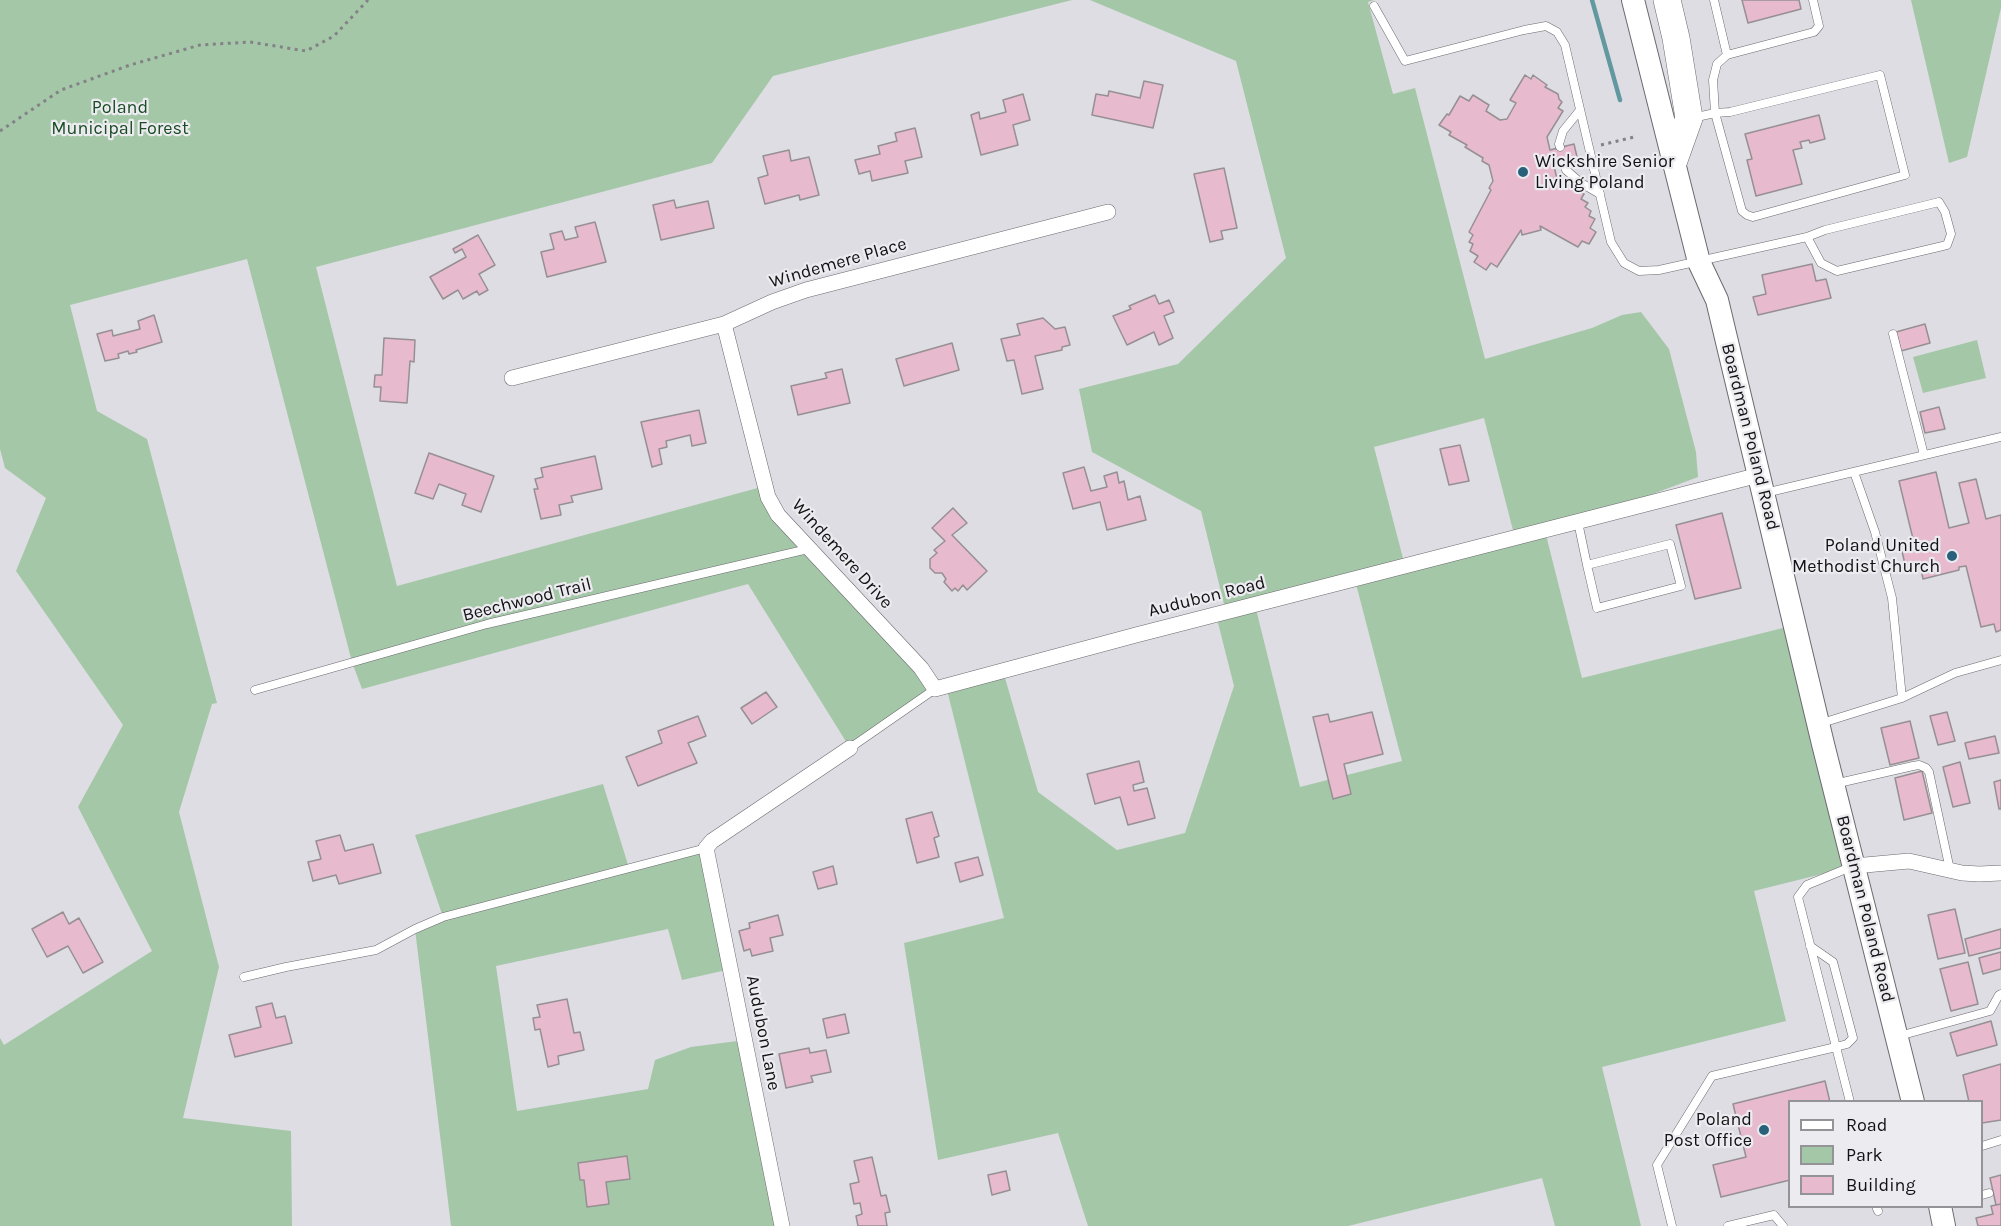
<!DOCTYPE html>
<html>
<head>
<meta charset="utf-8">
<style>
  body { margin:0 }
  #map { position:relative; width:2001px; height:1226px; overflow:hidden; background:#dedde3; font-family:Karla,sans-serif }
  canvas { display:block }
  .legend { position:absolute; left:1788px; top:1100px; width:195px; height:108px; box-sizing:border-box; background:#ebebf0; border:2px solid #949498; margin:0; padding:8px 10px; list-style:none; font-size:18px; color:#121214 }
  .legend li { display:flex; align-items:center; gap:12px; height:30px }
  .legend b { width:30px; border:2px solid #949498 }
</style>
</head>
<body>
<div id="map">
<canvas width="2001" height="1226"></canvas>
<ul class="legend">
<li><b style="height:8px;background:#fff"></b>Road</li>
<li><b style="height:16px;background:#a4c7a7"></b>Park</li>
<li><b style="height:16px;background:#e7bace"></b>Building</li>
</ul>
</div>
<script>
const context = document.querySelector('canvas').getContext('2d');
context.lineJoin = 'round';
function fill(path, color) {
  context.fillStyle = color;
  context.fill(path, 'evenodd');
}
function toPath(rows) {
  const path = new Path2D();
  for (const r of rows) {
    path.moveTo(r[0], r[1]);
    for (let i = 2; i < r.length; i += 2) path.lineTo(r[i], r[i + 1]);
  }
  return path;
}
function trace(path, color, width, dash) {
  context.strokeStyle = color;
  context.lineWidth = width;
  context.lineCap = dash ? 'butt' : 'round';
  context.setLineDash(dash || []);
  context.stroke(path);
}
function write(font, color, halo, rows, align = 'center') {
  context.font = font + ' Karla,sans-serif';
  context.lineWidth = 4.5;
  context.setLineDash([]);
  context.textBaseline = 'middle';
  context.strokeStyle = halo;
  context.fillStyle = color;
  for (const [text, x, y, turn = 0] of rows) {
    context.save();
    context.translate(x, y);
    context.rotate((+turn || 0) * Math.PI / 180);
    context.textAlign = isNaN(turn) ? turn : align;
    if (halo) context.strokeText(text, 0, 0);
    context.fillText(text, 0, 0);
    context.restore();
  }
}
fill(toPath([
  [0,0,1072,0,773,76,712,163,316,267,397,586,765,486,768,497,935,689,850,748,748,584,362,689,352,662,247,259,70,305,97,411,147,439,217,703,212,704,179,812,219,967,183,1118,291,1131,292,1226,0,1226,0,1038,4,1045,152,951,78,807,123,725,16,571,46,498,5,468,0,449],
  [1090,0,1374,0,1368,2,1393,94,1415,88,1485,359,1592,328,1622,315,1641,312,1669,349,1696,452,1698,477,1578,522,1545,531,1582,678,1795,625,1854,866,1754,891,1786,1021,1602,1067,1641,1226,1555,1226,1542,1178,1348,1226,1088,1226,1058,1133,938,1160,904,943,1004,918,946,686,1003,671,1038,792,1117,850,1185,833,1234,686,1216,615,1226,612,1201,511,1092,452,1079,389,1178,364,1286,258,1236,61],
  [1484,418,1515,538,1405,566,1374,447],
  [1355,580,1402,761,1300,787,1255,605],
  [1911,0,2001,0,2001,8,1967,157,1949,163],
  [1977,340,1986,378,1923,393,1913,357],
  [603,784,629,868,706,848,731,969,682,980,668,929,496,966,517,1111,648,1089,655,1060,691,1047,745,1040,782,1226,451,1226,415,929,443,917,415,835]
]), '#a4c7a7');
trace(toPath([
  [1592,0,1620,100]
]), '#62989f', 4.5);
const building = toPath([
  [1742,0,1799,0,1801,9,1748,23,1742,0],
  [1525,75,1531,79,1533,75,1547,85,1545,87,1558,94,1559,99,1562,102,1558,108,1563,111,1547,137,1550,150,1574,144,1578,161,1554,166,1557,179,1584,194,1581,199,1588,203,1585,207,1591,211,1589,216,1595,219,1590,228,1596,232,1589,244,1582,241,1578,247,1540,226,1541,230,1522,235,1521,230,1497,267,1491,263,1486,270,1474,262,1478,256,1470,251,1473,244,1469,242,1473,235,1469,232,1491,190,1489,188,1493,181,1489,165,1482,161,1483,158,1465,147,1467,145,1449,135,1451,132,1439,125,1447,114,1449,115,1460,96,1469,101,1473,95,1489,105,1486,111,1500,120,1507,119,1516,103,1510,100,1525,75],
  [1144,81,1163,85,1153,128,1092,115,1096,94,1108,96,1109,91,1140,98,1144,81],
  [1023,94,1030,120,1013,125,1018,145,981,155,971,115,979,112,980,119,1006,112,1003,100,1023,94],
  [1819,115,1825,139,1810,143,1809,140,1800,142,1802,148,1793,150,1802,184,1756,196,1747,160,1752,159,1745,134,1819,115],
  [915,128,922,157,905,161,908,173,872,181,870,171,859,174,855,160,880,154,878,146,897,141,895,133,915,128],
  [789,150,791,161,809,157,819,195,800,200,799,195,765,204,758,178,768,175,763,156,789,150],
  [1224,168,1237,228,1221,231,1223,239,1210,242,1194,174,1224,168],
  [674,200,676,208,708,201,714,228,661,240,653,205,674,200],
  [595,222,606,262,547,277,541,252,554,249,550,234,562,231,565,240,578,237,575,227,595,222],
  [478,235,495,265,479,274,488,290,479,295,477,291,463,299,458,290,443,299,430,277,466,257,462,249,455,253,453,249,478,235],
  [1812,264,1816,281,1826,279,1831,298,1758,315,1753,297,1766,294,1762,275,1812,264],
  [1155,295,1159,304,1169,300,1174,312,1164,316,1173,338,1159,345,1154,332,1127,345,1113,316,1131,309,1129,306,1155,295],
  [154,315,162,342,136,350,137,352,129,354,128,351,118,354,119,358,105,361,97,334,112,330,113,336,140,329,138,321,154,315],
  [1043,318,1055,329,1065,327,1070,345,1062,347,1062,350,1035,356,1043,389,1022,394,1014,360,1007,361,1001,339,1020,335,1017,324,1043,318],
  [1925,324,1930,343,1901,351,1896,332,1925,324],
  [384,338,415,340,414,362,410,361,407,403,380,401,381,387,374,387,375,375,382,375,384,338],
  [952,343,959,370,904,386,896,359,952,343],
  [842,369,850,403,798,415,791,386,827,378,825,373,842,369],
  [1939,407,1945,429,1925,433,1920,412,1939,407],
  [699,410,706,443,692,446,690,435,666,441,667,447,659,449,662,464,652,467,641,422,699,410],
  [1460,445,1469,481,1449,485,1440,449,1460,445],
  [429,453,494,476,481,512,462,505,466,494,439,484,433,499,415,493,429,453],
  [595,456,602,489,571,496,573,502,559,505,561,515,541,519,534,489,538,489,535,479,543,477,541,468,595,456],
  [1084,467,1091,491,1107,487,1104,476,1117,472,1119,483,1124,481,1128,500,1140,496,1146,520,1107,530,1100,502,1073,509,1063,473,1084,467],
  [1936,472,1949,528,1969,523,1959,483,1976,479,1986,519,2001,515,2001,630,1996,632,1994,624,1981,627,1966,566,1959,567,1959,570,1923,579,1921,569,1907,573,1901,547,1914,543,1899,481,1936,472],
  [953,508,967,523,952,535,987,571,967,590,963,585,958,591,955,588,952,591,944,582,946,579,942,573,935,573,930,568,930,559,937,553,934,550,945,541,932,528,953,508],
  [1722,513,1741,588,1695,599,1676,525,1722,513],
  [766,692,777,707,752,724,741,708,766,692],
  [1372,712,1383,754,1344,764,1351,794,1333,799,1313,717,1328,714,1330,722,1372,712],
  [1947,712,1955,741,1938,745,1930,716,1947,712],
  [698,716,706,736,688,743,697,763,638,786,626,757,662,743,658,731,698,716],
  [1910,721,1919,758,1890,765,1881,728,1910,721],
  [1995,736,1999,753,1969,759,1965,743,1995,736],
  [1139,761,1144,782,1133,785,1134,791,1147,788,1155,818,1128,825,1120,797,1095,804,1087,774,1139,761],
  [1960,762,1970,803,1953,807,1943,767,1960,762],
  [1922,771,1932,813,1904,820,1895,778,1922,771],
  [2001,780,2001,809,1999,809,1994,782,2001,780],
  [932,812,939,836,934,838,939,857,917,863,906,819,932,812],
  [340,835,345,851,373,844,381,873,339,884,336,875,313,881,308,862,321,859,316,841,340,835],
  [978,857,983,875,960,882,955,863,978,857],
  [833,866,837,884,818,889,813,872,833,866],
  [1955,909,1965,953,1938,959,1928,915,1955,909],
  [63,912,69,924,79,918,103,962,83,973,68,946,47,957,32,929,63,912],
  [778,915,783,935,770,938,773,951,752,956,750,949,744,951,739,931,750,928,749,923,778,915],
  [2001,929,2001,948,1969,956,1965,939,2001,929],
  [2001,952,2001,969,1983,974,1979,958,2001,952],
  [1968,962,1978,1004,1951,1011,1940,969,1968,962],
  [567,999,574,1033,580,1032,584,1050,558,1056,559,1064,548,1067,540,1029,535,1030,533,1018,540,1017,537,1005,567,999],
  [272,1003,276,1018,285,1016,292,1043,235,1057,229,1035,261,1027,256,1007,272,1003],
  [845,1014,849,1033,827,1038,823,1019,845,1014],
  [1991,1021,1997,1045,1957,1056,1950,1033,1991,1021],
  [809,1048,810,1053,826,1050,831,1072,811,1076,813,1082,786,1088,779,1054,809,1048],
  [2001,1064,2001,1120,1982,1123,1982,1102,1969,1102,1963,1075,2001,1064],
  [1825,1081,1830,1102,1790,1102,1790,1180,1721,1197,1713,1165,1746,1157,1733,1104,1825,1081],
  [627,1156,630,1179,606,1182,609,1204,587,1207,584,1180,580,1180,578,1163,627,1156],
  [872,1157,881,1196,886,1195,890,1212,885,1213,887,1226,858,1226,856,1216,862,1214,860,1203,854,1204,850,1184,859,1182,854,1161,872,1157],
  [1006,1171,1010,1190,992,1195,988,1175,1006,1171],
  [2001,1175,2001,1204,1996,1205,1990,1178,2001,1175],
  [2001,1204,2001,1226,1978,1226,1976,1218,1993,1214,1991,1206,2001,1204]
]);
fill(building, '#e7bace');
trace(building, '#969092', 1.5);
const lane = toPath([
  [1714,0,1727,55],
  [1374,6,1405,61,1524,30,1546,26,1557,32,1565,45,1611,242,1624,263,1639,271,1659,270,1807,237,1825,230,1939,202,1945,212,1951,234,1947,245,1837,271,1821,263,1807,237],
  [1692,118,1715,113,1730,112,1880,75,1905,175,1753,217,1747,215,1742,211,1715,113,1713,80,1717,64,1727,55,1814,32,1819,26,1813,0],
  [1560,147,1559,144,1563,131,1580,110],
  [1564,164,1566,170,1581,183,1600,194],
  [1893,334,1924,455],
  [1854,472,1875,532,1892,598,1902,698],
  [1765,493,2001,437],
  [1578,522,1587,565,1597,608,1681,586,1670,544,1587,565],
  [255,690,487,624,808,549],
  [1822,723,1902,698,1955,673,2001,660],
  [850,748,935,689],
  [1834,784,1913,766,1919,765,1926,768,1929,772,1950,870],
  [1810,946,1833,962,1853,1038,1847,1044,1836,1047,1798,897,1807,885,1853,866],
  [244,977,286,967,376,950,415,929,443,917,706,848],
  [1899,1036,1990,1011,1999,995,2001,994],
  [1982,1146,2001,1140],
  [1982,1195,1989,1193],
  [1876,1206,1878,1211],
  [1672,1226,1657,1165,1712,1076,1836,1047,1850,1102],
  [1728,1226,1774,1215,1783,1226]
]);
const street = toPath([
  [724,324,768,497,778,515,921,668,935,689,1136,635,1759,475],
  [512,378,724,324,772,302,806,290,1108,212],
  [1854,866,1909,861,1962,873,1979,874,2001,873],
  [782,1226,706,848,712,841,850,748]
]);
const primary = toPath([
  [1633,0,1699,262,1717,300,1823,744,1913,1102],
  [1940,1206,1944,1226]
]);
const highway = toPath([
  [1667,0,1676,38,1689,118,1674,160]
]);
trace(lane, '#6b6a6f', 9);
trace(street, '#6b6a6f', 16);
trace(primary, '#6b6a6f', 24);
trace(highway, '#6b6a6f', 28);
trace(toPath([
  [0,131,61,90,130,65,200,45,250,42,306,51,334,36,368,0],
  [1601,145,1634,137]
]), '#838287', 3, [3, 4.5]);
trace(lane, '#fff', 8);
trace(street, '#fff', 15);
trace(primary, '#fff', 22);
trace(highway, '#fff', 27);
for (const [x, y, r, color] of [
  [1523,172,6,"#29617b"],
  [1952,556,6,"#29617b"],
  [1764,1130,6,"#29617b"]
]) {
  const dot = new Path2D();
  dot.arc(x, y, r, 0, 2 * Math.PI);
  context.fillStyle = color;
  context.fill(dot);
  trace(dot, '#ebebf0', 2);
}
write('18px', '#1a4c23', '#ebebf0', [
  ["Poland",120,108],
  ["Municipal Forest",120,129]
]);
write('18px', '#121214', '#ebebf0', [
  ["Wickshire Senior",1535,162,"left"],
  ["Living Poland",1535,183,"left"],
  ["Poland United",1940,546],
  ["Methodist Church",1940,567],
  ["Poland",1752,1120],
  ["Post Office",1752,1141]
], 'right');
write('18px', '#121214', '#ebebf0', [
  ["Windemere Place",838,263,-16],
  ["Boardman Poland Road",1750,437,76],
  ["Windemere Drive",842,554,48],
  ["Audubon Road",1207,597,-14],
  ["Beechwood Trail",527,600,-14],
  ["Boardman Poland Road",1865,909,76],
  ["Audubon Lane",763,1033,79]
]);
</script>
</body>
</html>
